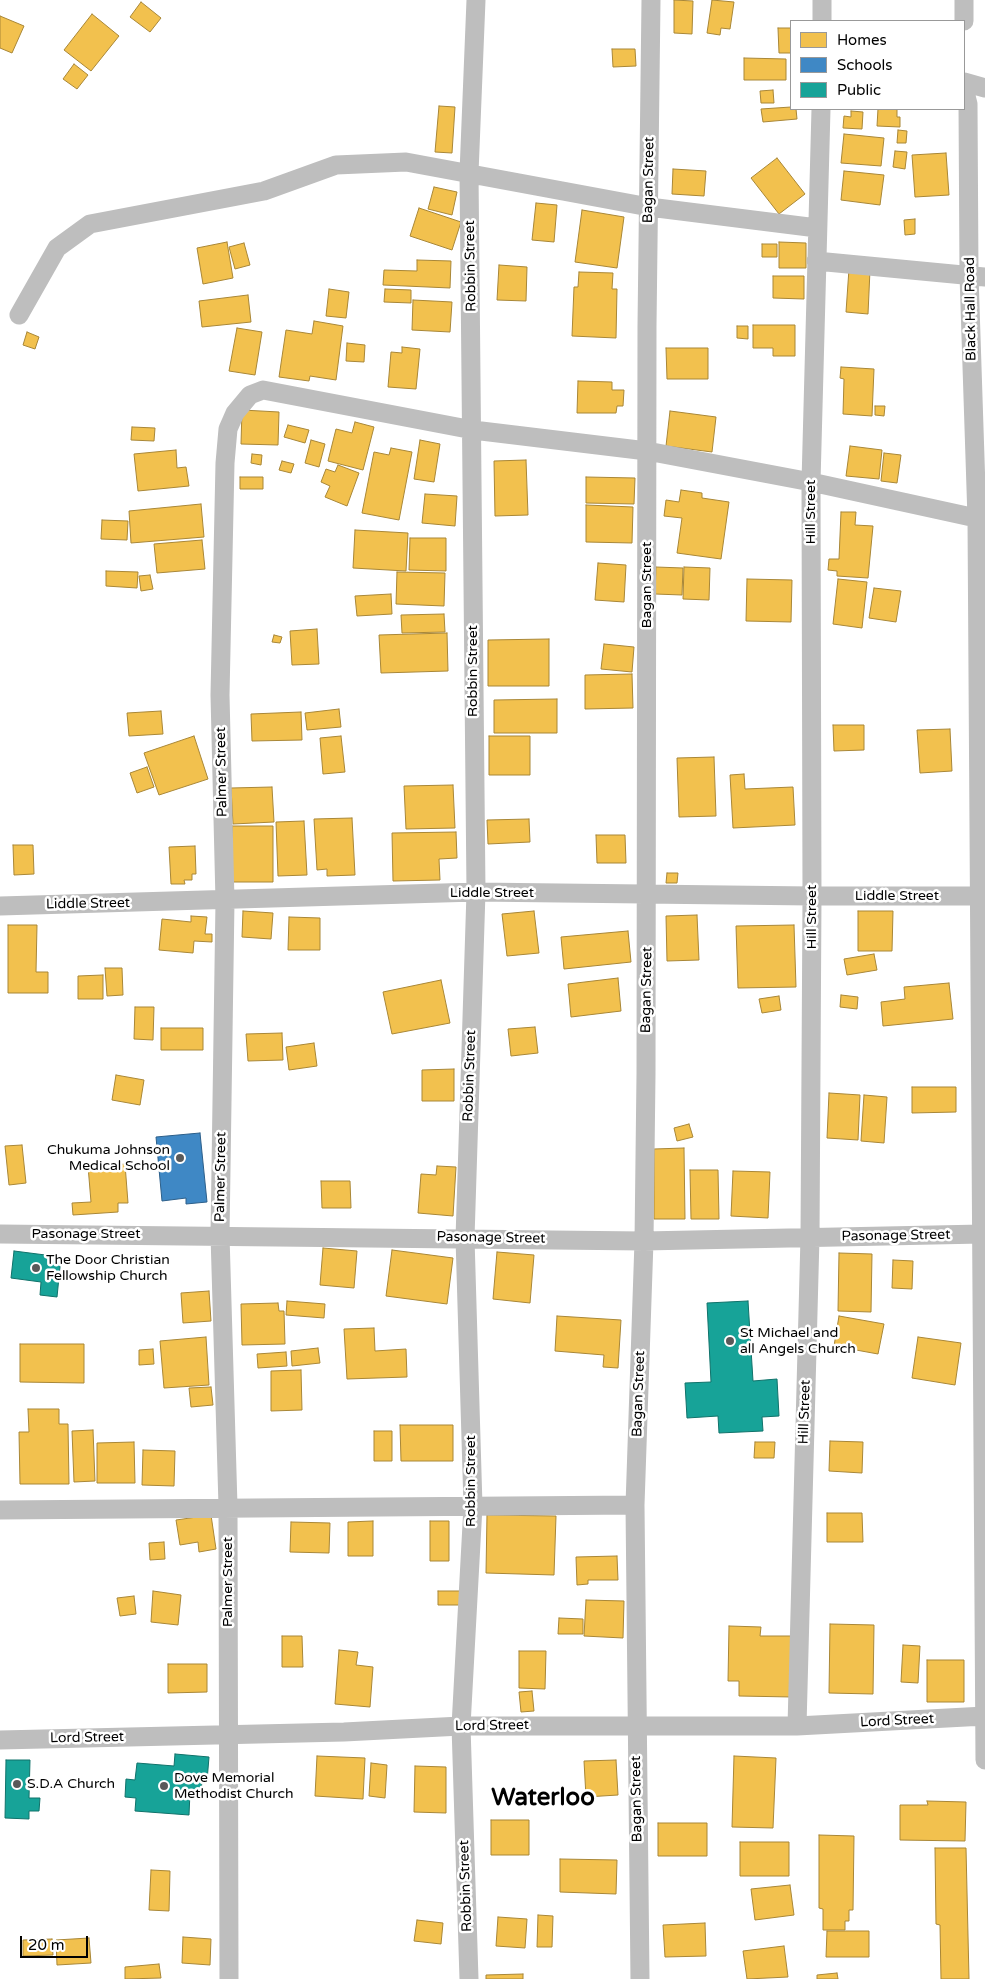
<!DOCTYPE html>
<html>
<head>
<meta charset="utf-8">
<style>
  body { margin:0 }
  #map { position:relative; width:985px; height:1979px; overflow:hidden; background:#fff; font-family:"Varela Round",sans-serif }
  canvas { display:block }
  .legend { position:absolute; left:790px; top:20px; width:175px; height:90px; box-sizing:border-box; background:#fff; border:1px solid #999; margin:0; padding:6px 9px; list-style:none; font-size:15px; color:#000 }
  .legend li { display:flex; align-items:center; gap:10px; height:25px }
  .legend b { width:25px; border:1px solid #999 }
  .scale { position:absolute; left:20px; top:1936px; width:68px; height:22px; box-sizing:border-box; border:2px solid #000; border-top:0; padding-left:6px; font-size:15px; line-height:18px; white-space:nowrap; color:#000; -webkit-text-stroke:4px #fff; paint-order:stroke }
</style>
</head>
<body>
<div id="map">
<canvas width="985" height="1979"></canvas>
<ul class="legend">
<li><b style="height:14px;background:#f2c14e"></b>Homes</li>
<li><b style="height:14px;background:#3f88c5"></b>Schools</li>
<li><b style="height:14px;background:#17a398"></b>Public</li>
</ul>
<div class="scale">20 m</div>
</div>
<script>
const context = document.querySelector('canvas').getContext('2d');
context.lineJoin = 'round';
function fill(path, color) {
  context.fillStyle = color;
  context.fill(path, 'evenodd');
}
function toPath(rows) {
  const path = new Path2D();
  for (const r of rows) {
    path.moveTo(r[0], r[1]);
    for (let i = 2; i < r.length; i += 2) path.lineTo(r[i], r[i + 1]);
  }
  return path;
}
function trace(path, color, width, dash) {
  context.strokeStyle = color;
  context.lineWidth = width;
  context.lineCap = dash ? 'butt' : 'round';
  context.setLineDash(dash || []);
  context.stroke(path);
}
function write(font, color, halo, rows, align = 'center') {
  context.font = font + ' "Varela Round",sans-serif';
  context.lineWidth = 5;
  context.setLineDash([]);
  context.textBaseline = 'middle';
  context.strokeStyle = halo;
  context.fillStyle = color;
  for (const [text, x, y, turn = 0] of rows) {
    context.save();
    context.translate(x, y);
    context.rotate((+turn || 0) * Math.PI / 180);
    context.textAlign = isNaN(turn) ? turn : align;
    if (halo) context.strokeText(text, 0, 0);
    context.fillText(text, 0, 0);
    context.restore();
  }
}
const homes = toPath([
  [674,0,693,1,692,34,674,33,674,0],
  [712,0,734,2,730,29,721,28,720,35,707,33,712,0],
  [141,2,161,18,150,32,130,17,141,2],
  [92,14,119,36,91,71,64,50,92,14],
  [0,16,24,26,12,53,0,48,0,16],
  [778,28,791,28,791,53,779,53,778,28],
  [612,49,635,49,636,66,613,67,612,49],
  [744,58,786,59,786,80,744,80,744,58],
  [74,64,88,75,77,89,63,79,74,64],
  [773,90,774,103,761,103,760,91,773,90],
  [439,106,455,107,452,153,435,152,439,106],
  [791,107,791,109,796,109,797,119,763,122,761,109,791,107],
  [878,109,897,109,897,117,900,117,900,127,877,126,878,109],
  [851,111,863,112,862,129,843,128,844,116,851,117,851,111],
  [898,130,907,131,906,143,897,143,898,130],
  [844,134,884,138,881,166,841,163,844,134],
  [895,151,907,152,905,169,893,167,895,151],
  [946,153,949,195,915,197,912,155,946,153],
  [777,158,805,194,779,214,751,178,777,158],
  [673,169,706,171,704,196,672,194,673,169],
  [844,171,884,175,880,205,841,200,844,171],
  [434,187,457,192,452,215,428,209,434,187],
  [536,203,557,205,554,242,532,240,536,203],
  [419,208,461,222,452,250,410,236,419,208],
  [582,210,624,217,617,268,575,262,582,210],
  [915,219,915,234,905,235,904,220,915,219],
  [227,242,233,278,203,284,197,248,227,242],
  [779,242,806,243,806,268,779,268,779,242],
  [244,243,250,265,235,269,229,247,244,243],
  [762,244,777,244,777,257,762,257,762,244],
  [417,260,451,261,450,288,383,285,384,270,417,271,417,260],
  [499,265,527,267,526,301,497,300,499,265],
  [849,269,870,270,868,314,846,312,849,269],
  [579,272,613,273,612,289,617,289,616,338,572,336,574,287,578,287,579,272],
  [773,276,804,276,804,299,773,298,773,276],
  [329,289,349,292,346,318,326,316,329,289],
  [385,289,411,290,411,303,384,302,385,289],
  [248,295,251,322,202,327,199,301,248,295],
  [413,300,452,302,450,332,412,330,413,300],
  [314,321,343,326,336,380,310,376,309,381,279,377,286,330,312,334,314,321],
  [753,325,795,325,795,356,773,356,773,348,753,348,753,325],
  [737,326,748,326,748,339,737,338,737,326],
  [237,328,262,332,255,375,229,371,237,328],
  [27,332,39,337,35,349,23,345,27,332],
  [347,343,365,345,364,362,346,361,347,343],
  [402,347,420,349,416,389,388,387,391,352,402,353,402,347],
  [666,348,708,348,708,379,667,379,666,348],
  [841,367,874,369,872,416,843,414,844,379,840,378,841,367],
  [578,381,612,382,612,390,624,390,623,406,617,406,616,413,577,413,578,381],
  [875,406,885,406,884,416,875,415,875,406],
  [242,410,279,412,278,445,241,444,242,410],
  [670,411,716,417,712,452,666,446,670,411],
  [355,422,374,427,363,470,328,461,336,429,352,433,355,422],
  [288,425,309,430,305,443,284,437,288,425],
  [132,427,155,428,154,441,131,440,132,427],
  [311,440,325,444,319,467,305,463,311,440],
  [420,440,440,444,434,482,414,479,420,440],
  [850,446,882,450,879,479,846,476,850,446],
  [391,448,412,452,399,520,362,513,374,452,389,455,391,448],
  [176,450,177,468,186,467,189,486,138,491,134,454,176,450],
  [884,453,901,455,897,483,881,481,884,453],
  [252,454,262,455,261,465,251,463,252,454],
  [526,460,528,515,495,516,494,461,526,460],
  [282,461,294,464,291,473,279,470,282,461],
  [338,465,359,473,347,506,325,497,330,486,321,482,326,469,335,472,338,465],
  [240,477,263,477,263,489,240,489,240,477],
  [586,477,635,478,634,504,586,503,586,477],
  [681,490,702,493,702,498,729,502,721,559,677,553,682,518,664,516,666,500,679,502,681,490],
  [425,494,457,496,455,526,422,523,425,494],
  [201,504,204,537,131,543,129,511,201,504],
  [586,505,633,507,632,543,586,542,586,505],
  [841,512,856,512,855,525,873,526,868,578,837,576,837,571,828,570,829,559,839,559,841,512],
  [102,520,128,521,127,540,101,539,102,520],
  [355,530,408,533,406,571,353,568,355,530],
  [410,538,446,538,446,571,409,570,410,538],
  [202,540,205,569,157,573,154,544,202,540],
  [598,563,626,565,624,602,595,600,598,563],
  [656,567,683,568,682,595,655,594,656,567],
  [684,567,710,568,709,600,683,599,684,567],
  [106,571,138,572,137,588,106,586,106,571],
  [397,572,445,573,444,606,396,604,397,572],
  [150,575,153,589,141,591,139,576,150,575],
  [747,579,792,580,791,622,746,621,747,579],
  [838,579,867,582,862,628,833,624,838,579],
  [874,588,901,591,896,622,869,618,874,588],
  [391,594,392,614,357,616,355,596,391,594],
  [444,614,445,632,402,633,401,615,444,614],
  [317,629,319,664,292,665,290,631,317,629],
  [447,633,448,671,381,673,379,635,447,633],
  [274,635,282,637,280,643,272,642,274,635],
  [549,639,549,686,488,686,488,640,549,639],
  [604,644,634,647,632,672,601,669,604,644],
  [632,674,633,708,585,709,585,675,632,674],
  [557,699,557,733,494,733,494,700,557,699],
  [339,709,341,727,307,730,305,713,339,709],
  [161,711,163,734,129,736,127,713,161,711],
  [301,712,302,740,252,741,251,714,301,712],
  [833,725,864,725,864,750,834,751,833,725],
  [950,729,952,771,920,773,917,730,950,729],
  [194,736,208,779,159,795,144,753,194,736],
  [341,736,345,772,323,774,320,738,341,736],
  [489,736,530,736,530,775,489,775,489,736],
  [714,757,716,816,679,817,677,758,714,757],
  [147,767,154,787,137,793,130,773,147,767],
  [744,774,745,789,793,787,795,825,733,828,730,775,744,774],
  [453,785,455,828,406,829,404,786,453,785],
  [272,787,274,822,233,824,231,788,272,787],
  [352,818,355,875,327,876,327,869,317,870,314,819,352,818],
  [529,819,530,842,488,844,487,820,529,819],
  [304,821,307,875,278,876,276,822,304,821],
  [232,826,273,826,273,882,232,882,232,826],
  [456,832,457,858,439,859,440,880,393,881,392,833,456,832],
  [596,835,625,835,626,863,597,863,596,835],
  [13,845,33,845,34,874,14,875,13,845],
  [195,846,196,874,192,874,192,880,184,880,185,884,171,884,169,847,195,846],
  [667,873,678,873,677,883,666,883,667,873],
  [243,911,273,913,271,939,242,937,243,911],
  [534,911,539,953,507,956,502,914,534,911],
  [858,911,893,911,892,951,858,951,858,911],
  [697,915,699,960,667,961,666,916,697,915],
  [191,916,207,917,205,934,212,934,212,942,194,941,193,953,159,950,162,919,191,922,191,916],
  [289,917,320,918,320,950,288,950,289,917],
  [8,925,37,925,36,972,48,972,48,993,8,993,8,925],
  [794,925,796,987,738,988,736,926,794,925],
  [628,931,631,962,564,969,561,937,628,931],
  [874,954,877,970,847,975,844,959,874,954],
  [105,968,122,968,123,995,107,996,105,968],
  [103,975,103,999,78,999,78,976,103,975],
  [618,978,621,1011,571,1017,568,984,618,978],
  [441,980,450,1023,392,1034,383,992,441,980],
  [949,983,953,1019,883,1026,881,1002,905,999,904,987,949,983],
  [841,995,858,997,857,1009,840,1007,841,995],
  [779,996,781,1010,762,1013,759,999,779,996],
  [135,1007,154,1007,153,1040,134,1039,135,1007],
  [535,1027,538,1053,511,1056,508,1029,535,1027],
  [161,1028,203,1028,203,1050,161,1050,161,1028],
  [282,1033,283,1060,248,1061,246,1034,282,1033],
  [314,1043,317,1066,289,1070,286,1047,314,1043],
  [454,1069,454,1101,422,1101,422,1070,454,1069],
  [116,1075,144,1080,140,1105,112,1100,116,1075],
  [912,1087,956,1087,956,1112,912,1113,912,1087],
  [829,1093,860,1095,858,1140,827,1138,829,1093],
  [864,1095,887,1097,884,1143,861,1141,864,1095],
  [689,1124,693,1137,677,1141,674,1128,689,1124],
  [22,1145,26,1183,9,1185,5,1146,22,1145],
  [684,1148,685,1219,654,1219,654,1149,684,1148],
  [125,1164,128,1203,118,1203,118,1212,73,1215,72,1203,91,1202,88,1166,125,1164],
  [437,1166,456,1167,453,1216,418,1213,421,1174,436,1175,437,1166],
  [690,1170,718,1170,719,1219,691,1219,690,1170],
  [733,1171,770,1172,768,1218,731,1216,733,1171],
  [321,1181,350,1181,351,1208,322,1208,321,1181],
  [323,1248,357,1251,354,1288,320,1285,323,1248],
  [392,1250,453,1258,447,1304,386,1296,392,1250],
  [497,1252,534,1255,530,1303,493,1299,497,1252],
  [839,1253,872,1254,871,1312,838,1311,839,1253],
  [893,1260,913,1261,912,1289,892,1288,893,1260],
  [209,1291,211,1321,183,1323,181,1293,209,1291],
  [287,1301,325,1304,324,1318,286,1315,287,1301],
  [278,1303,279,1311,284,1311,285,1344,242,1345,241,1304,278,1303],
  [557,1316,621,1320,618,1368,603,1367,604,1355,555,1351,557,1316],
  [839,1316,884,1324,878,1354,834,1346,839,1316],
  [374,1328,375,1351,406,1349,407,1377,347,1379,344,1329,374,1328],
  [206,1337,209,1385,164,1388,160,1341,206,1337],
  [918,1337,961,1343,955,1385,912,1378,918,1337],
  [20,1344,84,1344,84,1383,20,1382,20,1344],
  [318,1348,320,1363,292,1366,291,1351,318,1348],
  [153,1349,154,1364,139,1365,139,1350,153,1349],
  [286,1352,287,1366,258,1368,257,1354,286,1352],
  [301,1370,302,1410,271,1411,271,1371,301,1370],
  [211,1387,213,1405,191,1407,189,1388,211,1387],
  [28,1409,59,1409,59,1424,68,1424,69,1484,20,1484,19,1432,29,1432,28,1409],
  [400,1425,453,1425,453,1461,401,1461,400,1425],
  [93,1430,95,1481,74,1482,72,1431,93,1430],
  [374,1431,392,1431,392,1461,374,1461,374,1431],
  [830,1441,863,1442,862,1473,829,1471,830,1441],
  [134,1442,135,1483,97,1483,97,1443,134,1442],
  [755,1442,775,1442,774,1458,754,1458,755,1442],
  [143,1450,175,1451,174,1486,142,1485,143,1450],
  [827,1513,862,1513,863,1542,827,1542,827,1513],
  [211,1515,216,1549,199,1552,198,1542,180,1545,176,1520,211,1515],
  [487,1515,556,1516,554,1575,486,1573,487,1515],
  [373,1521,373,1556,348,1556,348,1522,373,1521],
  [430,1521,449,1521,449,1561,430,1561,430,1521],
  [291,1522,330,1523,329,1553,290,1552,291,1522],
  [164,1542,165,1559,150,1560,149,1543,164,1542],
  [617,1556,618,1580,588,1580,588,1584,577,1585,576,1557,617,1556],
  [153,1591,181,1595,178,1625,151,1622,153,1591],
  [438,1591,461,1591,461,1605,438,1605,438,1591],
  [134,1596,136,1614,120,1616,117,1598,134,1596],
  [586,1600,624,1601,623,1638,584,1636,586,1600],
  [559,1618,583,1619,583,1634,558,1634,559,1618],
  [830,1624,874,1625,873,1694,829,1693,830,1624],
  [729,1626,761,1627,760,1636,793,1636,792,1697,739,1696,739,1681,728,1681,729,1626],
  [282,1636,302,1636,303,1667,282,1667,282,1636],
  [903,1645,920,1646,918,1683,901,1682,903,1645],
  [339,1650,358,1652,356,1665,373,1667,370,1707,335,1704,339,1650],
  [519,1651,546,1651,545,1689,519,1688,519,1651],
  [927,1660,964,1660,964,1702,927,1702,927,1660],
  [168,1664,207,1664,207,1692,168,1693,168,1664],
  [532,1691,534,1711,521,1712,519,1692,532,1691],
  [317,1756,365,1758,363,1799,315,1796,317,1756],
  [734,1756,776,1758,773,1828,732,1827,734,1756],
  [616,1760,618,1795,586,1797,584,1761,616,1760],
  [371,1763,387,1765,385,1798,369,1796,371,1763],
  [415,1766,446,1767,446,1813,414,1812,415,1766],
  [927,1801,966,1802,965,1841,900,1840,900,1805,928,1805,927,1801],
  [491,1820,529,1820,529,1855,491,1855,491,1820],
  [658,1823,707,1823,707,1856,658,1856,658,1823],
  [819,1835,854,1836,853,1910,849,1910,849,1921,845,1921,845,1930,823,1930,823,1909,819,1908,819,1835],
  [740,1842,789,1842,789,1876,740,1876,740,1842],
  [935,1848,966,1848,969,1979,941,1979,940,1925,936,1924,935,1848],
  [560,1859,617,1860,616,1894,560,1892,560,1859],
  [151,1870,170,1871,169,1911,149,1910,151,1870],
  [790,1885,794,1915,755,1920,751,1889,790,1885],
  [538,1915,553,1916,552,1947,537,1947,538,1915],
  [498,1917,527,1919,525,1948,496,1946,498,1917],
  [417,1920,443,1923,441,1944,414,1941,417,1920],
  [705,1923,706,1956,665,1957,663,1925,705,1923],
  [827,1931,869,1931,869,1957,826,1957,827,1931],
  [183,1937,211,1939,210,1965,182,1963,183,1937],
  [89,1938,91,1963,57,1965,56,1940,89,1938],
  [52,1939,53,1955,23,1956,23,1940,52,1939],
  [784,1946,788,1977,747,1979,743,1951,784,1946],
  [159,1964,161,1978,125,1979,125,1967,159,1964],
  [837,1973,838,1979,817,1979,817,1975,837,1973],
  [523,1974,523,1979,486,1979,486,1975,523,1974]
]);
fill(homes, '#f2c14e');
trace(homes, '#a98737', 1);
const schools = toPath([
  [200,1133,207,1202,186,1204,186,1198,162,1201,156,1137,200,1133]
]);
fill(schools, '#3f88c5');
trace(schools, '#2c5f8a', 1);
const public = toPath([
  [14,1251,61,1257,57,1297,40,1295,41,1282,11,1278,14,1251],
  [748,1301,753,1381,777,1379,779,1416,762,1417,763,1431,719,1433,718,1416,687,1418,685,1383,711,1382,707,1303,748,1301],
  [175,1754,209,1757,207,1781,202,1781,201,1793,190,1792,189,1815,135,1811,136,1798,125,1797,126,1779,135,1780,137,1763,174,1766,175,1754],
  [6,1760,30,1760,29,1798,40,1798,39,1811,29,1811,29,1819,5,1818,6,1760]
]);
fill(public, '#17a398');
trace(public, '#10726a', 1);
trace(toPath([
  [822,21,822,0],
  [964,21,964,0],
  [964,82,985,88],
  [964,88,968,104,969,275,977,519,985,1760],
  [816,261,985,277],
  [19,315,57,248,90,224,264,191,336,165,406,162,649,207,817,228],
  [0,906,476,892,812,896,985,896],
  [0,1234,644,1241,982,1234],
  [0,1510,635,1505],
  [797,1726,810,1237,812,896,811,482,821,109],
  [0,1740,344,1732,461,1726,797,1726,985,1716],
  [229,1979,228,1506,220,1235,225,901,220,695,225,463,228,429,235,413,250,395,263,390,473,430,647,451,811,482,985,520],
  [469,1979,461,1726,473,1506,465,1238,476,892,469,173,476,0],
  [640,1979,635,1505,644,1241,646,1074,647,326,651,0]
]), '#bebebe', 19);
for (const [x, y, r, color] of [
  [180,1158,5,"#595959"],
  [36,1268,5,"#595959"],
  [730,1341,5,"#595959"],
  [17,1784,5,"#595959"],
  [164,1786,5,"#595959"]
]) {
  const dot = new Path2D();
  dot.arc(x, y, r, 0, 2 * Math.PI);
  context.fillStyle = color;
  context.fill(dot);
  trace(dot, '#fff', 2);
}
write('14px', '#000', '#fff', [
  ["Bagan Street",649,180,-89],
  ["Robbin Street",471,266,-91],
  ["Black Hall Road",971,309,-91],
  ["Hill Street",811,512,-90],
  ["Bagan Street",647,585,-90],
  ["Robbin Street",473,671,-90],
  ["Palmer Street",222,772,-91],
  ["Liddle Street",492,893],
  ["Liddle Street",897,896],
  ["Liddle Street",88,904,-1],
  ["Hill Street",812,917,-90],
  ["Bagan Street",647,990,-89],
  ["Robbin Street",470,1076,-88],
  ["Palmer Street",221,1177,-89],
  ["Pasonage Street",86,1234],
  ["Pasonage Street",896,1236,-1],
  ["Pasonage Street",491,1238,1],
  ["Bagan Street",639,1394,-88],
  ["Hill Street",805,1412,-88],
  ["Robbin Street",471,1481,-90],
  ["Palmer Street",228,1582,-90],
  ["Lord Street",897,1721,-3],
  ["Lord Street",492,1726,-1],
  ["Lord Street",87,1738,-1],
  ["Bagan Street",637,1799,-91],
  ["Robbin Street",466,1886,-92]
]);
write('14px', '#000', '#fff', [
  ["Chukuma Johnson",170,1150,"right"],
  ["Medical School",170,1166,"right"],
  ["The Door Christian",46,1260],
  ["Fellowship Church",46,1276],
  ["St Michael and",740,1333],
  ["all Angels Church",740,1349],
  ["Dove Memorial",174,1778],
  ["Methodist Church",174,1794],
  ["S.D.A Church",27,1784]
], 'left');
write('bold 24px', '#000', '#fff', [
  ["Waterloo",543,1799]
]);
</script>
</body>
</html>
